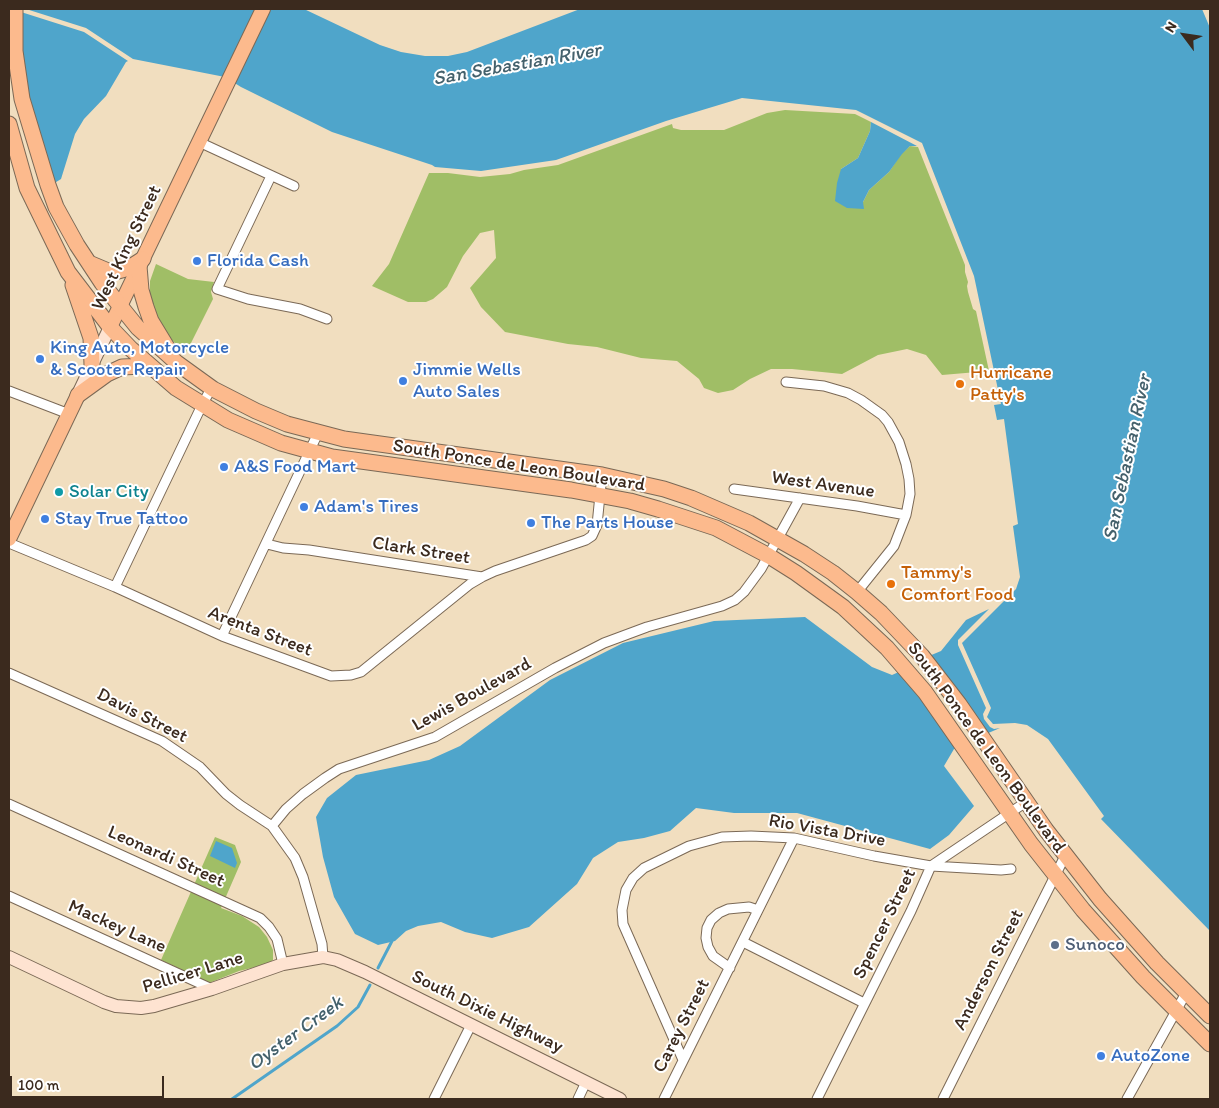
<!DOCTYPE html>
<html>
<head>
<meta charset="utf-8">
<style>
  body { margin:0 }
  #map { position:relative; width:1219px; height:1108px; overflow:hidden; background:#f1debf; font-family:Itim,sans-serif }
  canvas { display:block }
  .frame { position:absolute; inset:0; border:10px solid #3b2a1e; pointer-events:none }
  .north { position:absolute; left:1159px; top:10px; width:50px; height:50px; -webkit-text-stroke:4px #fff; paint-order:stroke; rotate:301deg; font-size:14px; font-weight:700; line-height:20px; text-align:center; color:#3b2a1e }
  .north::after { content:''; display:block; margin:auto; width:18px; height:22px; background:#3b2a1e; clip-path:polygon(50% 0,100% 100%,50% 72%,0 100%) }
  .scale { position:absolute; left:10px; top:1076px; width:154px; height:22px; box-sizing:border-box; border:2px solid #3b2a1e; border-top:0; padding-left:6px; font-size:15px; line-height:18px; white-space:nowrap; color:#3b2a1e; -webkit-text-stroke:4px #fff; paint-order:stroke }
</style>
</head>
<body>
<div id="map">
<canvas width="1219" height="1108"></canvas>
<div class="frame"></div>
<div class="north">N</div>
<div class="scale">100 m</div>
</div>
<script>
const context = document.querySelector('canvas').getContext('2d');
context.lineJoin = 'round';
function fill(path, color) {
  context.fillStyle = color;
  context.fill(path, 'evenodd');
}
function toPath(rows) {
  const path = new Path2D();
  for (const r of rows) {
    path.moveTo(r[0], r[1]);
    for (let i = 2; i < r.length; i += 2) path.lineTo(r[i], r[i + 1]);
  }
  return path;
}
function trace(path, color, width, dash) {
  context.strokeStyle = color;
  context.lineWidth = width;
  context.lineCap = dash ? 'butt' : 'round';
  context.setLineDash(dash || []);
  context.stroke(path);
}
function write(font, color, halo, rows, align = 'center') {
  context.font = font + ' Itim,sans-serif';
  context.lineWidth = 4;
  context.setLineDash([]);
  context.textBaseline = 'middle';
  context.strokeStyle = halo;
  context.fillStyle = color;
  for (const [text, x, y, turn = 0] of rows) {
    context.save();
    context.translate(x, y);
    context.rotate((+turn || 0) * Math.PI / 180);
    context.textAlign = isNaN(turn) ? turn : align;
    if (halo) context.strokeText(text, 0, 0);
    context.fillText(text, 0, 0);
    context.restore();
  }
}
fill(toPath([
  [785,110,855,114,871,122,870,131,858,158,841,169,863,202,869,190,889,172,901,154,910,146,918,147,965,265,965,272,968,282,967,286,968,292,973,309,976,311,989,371,942,375,926,355,907,349,878,355,842,374,792,369,771,369,750,379,733,390,718,393,704,388,699,379,677,361,641,358,597,347,568,344,505,332,481,307,470,288,496,258,494,230,480,233,463,256,447,287,433,299,426,302,408,302,372,286,389,264,429,173,448,173,480,177,510,174,524,170,558,165,672,124,673,128,681,130,724,130,767,113],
  [156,264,188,279,214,282,211,292,213,299,186,353,165,334,152,306,150,293,150,281],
  [215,837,235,845,241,862,221,908,242,916,259,927,267,937,273,950,273,960,268,964,239,971,209,983,161,960]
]), '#a0be66');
fill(toPath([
  [26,9,304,9,380,45,401,52,425,56,448,56,467,52,580,9,1202,9,1210,28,1210,931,1101,819,1104,816,1048,739,1027,725,1015,723,993,724,987,717,991,708,962,643,1016,589,1020,577,1013,526,1018,524,1004,419,997,420,994,405,1001,404,974,276,922,143,856,110,742,98,666,121,556,160,481,171,435,167,432,165,332,132,241,87,225,77,133,59,86,28],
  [21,12,84,32,128,61,126,62,106,96,84,119,75,134,61,179,53,184,27,99,21,51],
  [871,122,917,146,910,146,902,154,889,172,869,190,863,202,864,209,847,208,835,201,837,183,841,169,858,158,870,131],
  [989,609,958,640,958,645,986,708,983,714,984,719,990,727,994,729,1000,728,986,734,929,656,941,651,966,620],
  [805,617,872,667,892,675,901,671,957,747,954,749,944,766,974,806,949,835,930,849,797,813,734,813,696,808,670,831,644,838,618,842,593,858,577,884,529,927,492,938,465,932,441,922,418,926,406,931,395,941,378,945,355,934,334,897,323,857,316,817,327,798,356,775,429,760,460,746,550,680,623,643,714,621],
  [216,841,232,848,237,863,235,868,210,856]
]), '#4fa5cb');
fill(toPath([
  [9,143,24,196,11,192,9,185]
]), '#f1debf');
trace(toPath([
  [378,968,392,941],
  [232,1099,337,1026,358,1007,370,985]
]), '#4fa5cb', 3);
const minor = toPath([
  [199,142,294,186],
  [271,176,217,289,248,299,300,309,327,319],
  [786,382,824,386,848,393,861,400,882,415,888,422,899,442,906,464,909,479,910,494,906,515,894,546,857,592],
  [9,391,69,414],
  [734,489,857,506,906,515],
  [9,543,115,587,222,636,331,676,351,675,361,672,470,584,482,577],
  [267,544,283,548,309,550,482,577,495,571,586,540,592,536,597,525,602,475],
  [115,587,202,405,212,387],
  [222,636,318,433],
  [9,673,162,741,200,767,226,794,240,805,272,826,295,858,303,877,322,944,323,957],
  [9,804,260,918,269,927,277,939,283,964],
  [272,826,286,809,303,794,325,778,339,769,435,737,555,668,604,643,647,627,722,606,735,600,744,592,761,569,800,498],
  [9,896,212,989],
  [743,942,864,1003],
  [730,968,713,956,708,947,706,938,707,928,711,920,719,913,728,909,749,907,758,910],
  [683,1060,623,924,622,910,626,890,633,878,644,868,689,846,722,837,751,836,794,838,874,856,931,866,1001,870,1011,869],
  [434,1099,471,1025],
  [578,1099,586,1082],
  [664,1099,794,838],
  [817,1099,911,911,931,866,1026,802],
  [943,1099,1065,856],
  [1127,1099,1186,993]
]);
const secondary = toPath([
  [78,394,110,327],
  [9,957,104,1002,116,1006,141,1008,154,1006,212,989,283,964,323,957,337,960,365,972,620,1099]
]);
const primary = toPath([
  [110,327,263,9],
  [9,539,78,395]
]);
const trunk = toPath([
  [15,9,15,51,22,99,48,185,56,207,77,245,102,283,121,307,138,328,177,363,213,389,256,411,287,424,344,439,602,475,664,489,691,498,749,523,804,554,833,573,857,592,881,613,922,656,959,704,1046,830,1100,899,1157,963,1210,1016],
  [9,124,27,188,68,272,110,327,131,349,176,388,228,420,281,443,332,457,571,490,630,501,658,509,716,528,769,556,796,573,843,607,887,648,925,692,1031,844,1083,910,1143,977,1210,1044],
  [89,263,108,271,118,271,129,268,143,259],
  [139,266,141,290,146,307,151,321,168,349],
  [73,285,91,338,92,365],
  [78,395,107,374,122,367,143,366,153,369]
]);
trace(minor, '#7b6956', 11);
trace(secondary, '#7b6956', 14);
trace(primary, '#7b6956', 16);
trace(trunk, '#7b6956', 17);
trace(minor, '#fff', 9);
trace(secondary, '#fee3d1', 12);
trace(primary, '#fcba8d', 14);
trace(trunk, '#fcba8d', 15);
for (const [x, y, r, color] of [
  [197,261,5,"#3f7fe0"],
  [40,359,5,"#3f7fe0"],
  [403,381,5,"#3f7fe0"],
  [960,384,5,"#e8710a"],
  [224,467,5,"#3f7fe0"],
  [59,492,5,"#0f9aa8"],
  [304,507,5,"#3f7fe0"],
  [45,519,5,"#3f7fe0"],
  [531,523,5,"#3f7fe0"],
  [891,584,5,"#e8710a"],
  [1055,945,5,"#5c6f8a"],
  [1101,1056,5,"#3f7fe0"]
]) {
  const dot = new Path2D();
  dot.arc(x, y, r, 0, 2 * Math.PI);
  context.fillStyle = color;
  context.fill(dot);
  trace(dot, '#fff', 2);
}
write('19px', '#3b2a1e', '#fff', [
  ["West King Street",127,248,-64],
  ["South Ponce de Leon Boulevard",519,466,9],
  ["West Avenue",823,485,8],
  ["Clark Street",421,551,9],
  ["Arenta Street",260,632,21],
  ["Lewis Boulevard",472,695,-29],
  ["Davis Street",142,716,27],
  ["South Ponce de Leon Boulevard",986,748,54],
  ["Rio Vista Drive",827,831,10],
  ["Leonardi Street",166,857,24],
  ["Spencer Street",885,924,-64],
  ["Mackey Lane",117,927,24],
  ["Anderson Street",989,970,-63],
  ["Pellicer Lane",193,973,-17],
  ["South Dixie Highway",487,1012,26],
  ["Carey Street",682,1026,-63]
]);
write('19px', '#366cbe', '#fff', [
  ["Florida Cash",207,261],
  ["King Auto, Motorcycle",50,348],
  ["& Scooter Repair",50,370],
  ["Jimmie Wells",413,370],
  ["Auto Sales",413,392],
  ["A&S Food Mart",234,467],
  ["Adam's Tires",314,507],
  ["Stay True Tattoo",55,519],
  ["The Parts House",541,523],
  ["AutoZone",1111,1056]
], 'left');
write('19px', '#c56008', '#fff', [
  ["Hurricane",970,373],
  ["Patty's",970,395],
  ["Tammy's",901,573],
  ["Comfort Food",901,595]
], 'left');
write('19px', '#0d838f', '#fff', [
  ["Solar City",69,492]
], 'left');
write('19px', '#4e5e75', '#fff', [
  ["Sunoco",1065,945]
], 'left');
write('italic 20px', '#44616c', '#fff', [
  ["San Sebastian River",517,65,-10],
  ["San Sebastian River",1128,458,-78],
  ["Oyster Creek",296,1034,-36]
]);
</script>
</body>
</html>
